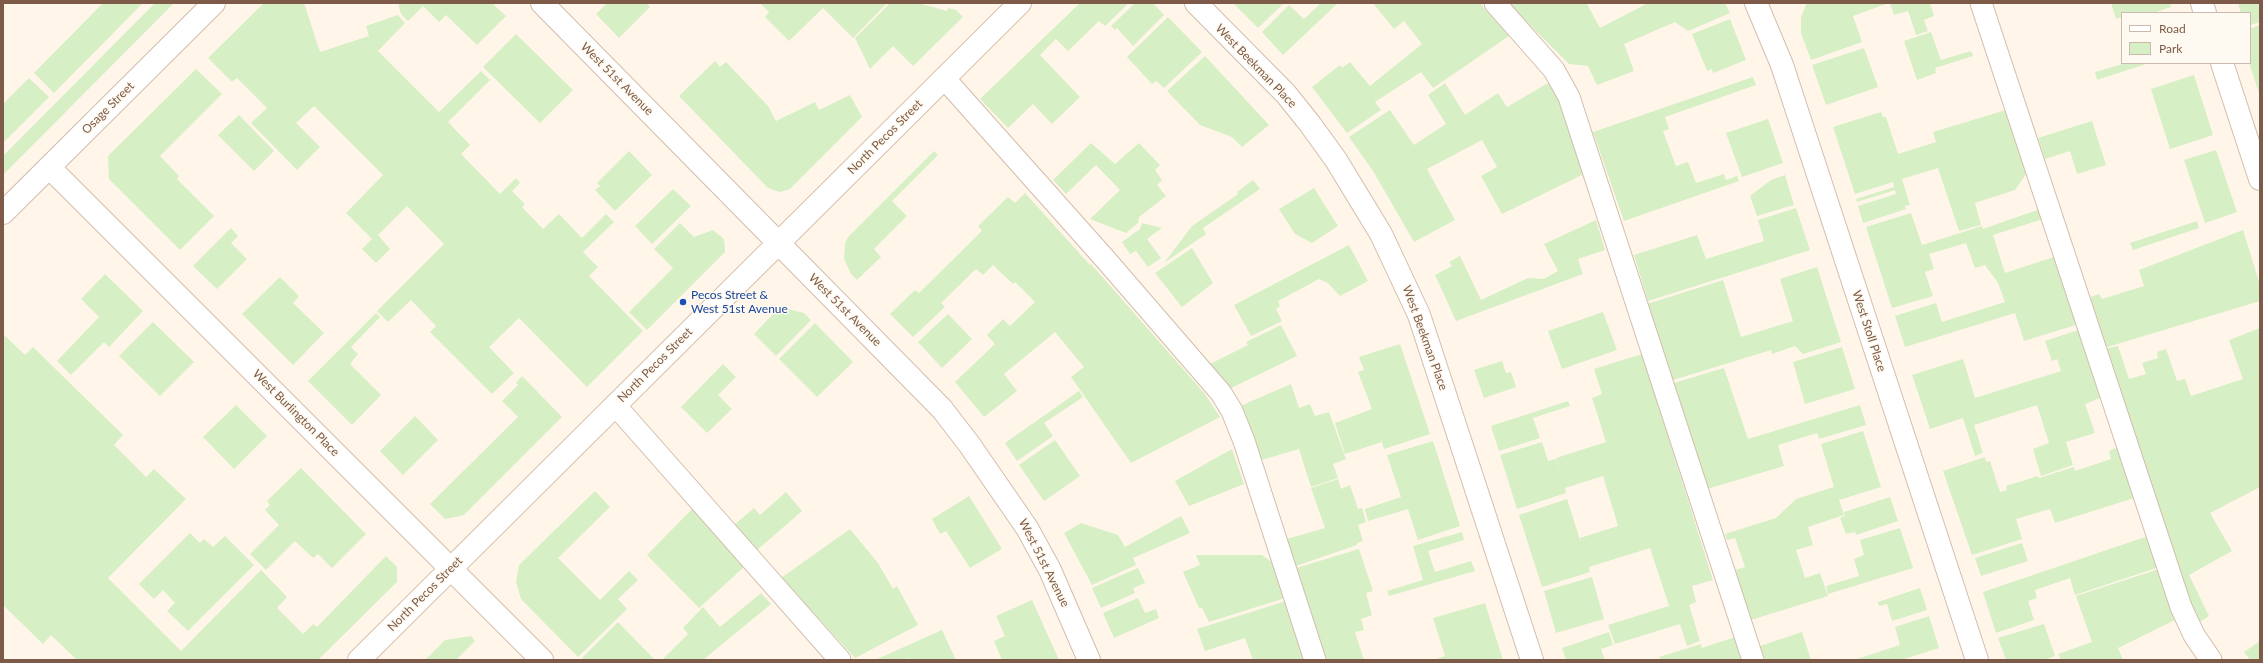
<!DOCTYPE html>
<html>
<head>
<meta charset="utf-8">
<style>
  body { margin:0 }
  #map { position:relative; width:2263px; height:663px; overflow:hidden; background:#fff6e9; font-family:Lato,sans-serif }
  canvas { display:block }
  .frame { position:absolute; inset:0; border:4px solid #7d5b48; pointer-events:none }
  .legend { position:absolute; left:2121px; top:12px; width:130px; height:52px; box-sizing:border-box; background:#fffaf1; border:1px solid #cbbaad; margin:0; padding:5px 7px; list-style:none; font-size:12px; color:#7d5b48 }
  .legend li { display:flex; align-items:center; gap:8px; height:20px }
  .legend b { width:20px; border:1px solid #cbbaad }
</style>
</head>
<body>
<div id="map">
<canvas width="2263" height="663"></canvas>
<div class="frame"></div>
<ul class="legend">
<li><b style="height:5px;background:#fff"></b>Road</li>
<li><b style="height:11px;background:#d6efc4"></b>Park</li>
</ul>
</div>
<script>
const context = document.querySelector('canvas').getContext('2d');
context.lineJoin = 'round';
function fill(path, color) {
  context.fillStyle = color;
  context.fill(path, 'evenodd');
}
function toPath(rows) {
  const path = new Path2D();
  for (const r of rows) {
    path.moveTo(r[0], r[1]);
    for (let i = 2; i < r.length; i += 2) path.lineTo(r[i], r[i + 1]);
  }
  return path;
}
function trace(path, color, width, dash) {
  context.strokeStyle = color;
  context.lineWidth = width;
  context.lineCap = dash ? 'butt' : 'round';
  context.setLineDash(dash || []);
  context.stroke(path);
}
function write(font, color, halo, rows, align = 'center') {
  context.font = font + ' Lato,sans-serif';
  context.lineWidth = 3;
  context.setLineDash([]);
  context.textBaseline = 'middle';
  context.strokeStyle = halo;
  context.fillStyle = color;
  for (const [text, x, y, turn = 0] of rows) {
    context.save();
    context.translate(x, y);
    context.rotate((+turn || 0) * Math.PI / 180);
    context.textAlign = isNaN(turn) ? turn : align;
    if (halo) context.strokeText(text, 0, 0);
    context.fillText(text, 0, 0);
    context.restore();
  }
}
fill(toPath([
  [103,3,143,3,54,93,34,73],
  [155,3,174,3,3,175,3,156],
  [264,3,304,3,320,52,369,36,366,26,398,15,405,23,378,51,439,112,481,71,490,80,448,122,470,145,461,154,500,194,516,178,520,183,512,191,525,204,522,207,543,229,559,214,582,238,606,214,614,222,583,252,598,267,589,276,643,331,587,387,519,318,489,347,514,373,492,394,430,332,436,326,411,300,388,322,377,311,444,244,407,206,378,235,390,249,376,263,362,249,372,239,346,213,383,175,314,106,296,123,320,147,297,170,251,123,267,108,237,78,232,82,208,58],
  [398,3,492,3,506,16,477,45,446,15,439,22,423,6,408,21,401,14],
  [607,3,647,3,650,7,619,38,596,14],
  [760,3,887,3,853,38,823,8,789,41,765,17,769,12],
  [890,3,918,3,947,11,948,8,956,10,963,17,913,66,893,46,870,69,855,38],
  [1080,3,1129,3,1105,26,1099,21,1068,51,1056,39,1040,55,1080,97,1052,124,1033,104,1008,128,980,99],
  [1135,3,1153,3,1164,15,1133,46,1117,28,1115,30,1111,26],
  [1233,3,1284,3,1258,28],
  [1321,3,1338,3,1283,55,1262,32,1289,5,1304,19],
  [1373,3,1480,3,1509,36,1433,88,1421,72,1375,102,1381,110,1347,133,1312,87,1340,65,1342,68,1350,62,1370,86,1422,44,1404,21,1394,29],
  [1508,3,1588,3,1587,4,1600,28,1648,3,1725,3,1730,13,1688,31,1675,22,1624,44,1634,71,1597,85,1588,66,1569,64],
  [1807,3,1889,3,1853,16,1862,42,1811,60,1801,33,1801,17],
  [1890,3,1930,3,1934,16,1924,20,1928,31,1916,35,1908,11,1894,15],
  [2111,3,2170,3,2171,7,2153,13,2122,13,2122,17,2116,19],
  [2238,3,2260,3,2260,22,2250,25,2250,13,2241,13],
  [1168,17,1202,52,1164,88,1156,81,1152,84,1127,57],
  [1730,19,1746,60,1713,73,1712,69,1707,71,1692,34],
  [2260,25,2260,96,2249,63,2250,29],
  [1931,32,1941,60,1971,51,1973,56,1935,68,1936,73,1917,80,1904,41],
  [516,34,573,90,540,123,483,67],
  [1864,48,1878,87,1826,105,1812,65],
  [1205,56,1269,125,1242,147,1232,137,1200,125,1167,91],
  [715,61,720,67,726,62,768,106,776,121,815,102,819,110,850,95,862,117,790,189,780,192,773,190,767,187,679,96],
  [2126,63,2149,63,2097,80,2095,72],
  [196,69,222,94,160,156,179,176,177,179,214,216,180,250,109,179,108,156],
  [2194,75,2213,135,2170,149,2151,89],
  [1753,77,1756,85,1665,117,1669,129,1663,131,1676,166,1688,162,1696,183,1724,174,1726,180,1737,176,1739,181,1624,221,1593,132],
  [29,78,49,97,3,143,3,104],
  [1445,83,1465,115,1498,93,1507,107,1548,83,1556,93,1584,174,1502,214,1481,176,1497,167,1482,140,1427,169,1455,220,1414,242,1373,171,1349,137,1390,110,1414,145,1446,124,1428,95],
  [2006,110,2026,174,2015,190,1975,203,1981,225,1959,231,1938,168,1902,179,1910,205,1905,206,1906,209,1863,223,1858,206,1896,194,1895,190,1857,202,1856,199,1894,187,1893,182,1855,194,1833,127,1881,112,1883,117,1886,117,1898,154,1936,142,1933,132],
  [239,115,274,151,254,171,218,135],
  [1768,119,1783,163,1742,177,1726,133],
  [2092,121,2106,165,2077,174,2070,151,2045,159,2038,138],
  [1091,143,1115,164,1139,143,1160,165,1155,170,1162,180,1157,185,1166,196,1139,217,1138,223,1126,233,1090,219,1120,190,1096,165,1066,194,1053,180],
  [2216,150,2237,212,2205,223,2184,160],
  [629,151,652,175,615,211,595,190,600,186,597,183],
  [934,151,938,155,892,201,907,216,874,249,881,257,857,280,851,274,844,259,845,243,848,237],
  [1785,175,1794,205,1757,216,1750,196,1771,180],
  [1253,180,1260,189,1203,228,1206,234,1164,263,1192,226,1238,194,1237,192],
  [1314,188,1338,226,1312,243,1295,234,1279,209],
  [673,189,691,206,652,244,635,226],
  [1025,193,1090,265,1091,264,1205,394,1220,417,1131,463,1071,377,1084,367,1055,332,1004,374,1017,391,984,417,955,382,995,344,1001,351,987,335,1003,319,1010,326,1035,302,1015,282,1013,284,993,265,983,275,976,269,941,303,945,307,913,337,890,314,915,290,919,293,982,231,978,226,1008,197,1015,203],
  [1796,208,1810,250,1648,301,1634,255,1697,235,1706,259,1764,241,1758,220],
  [2040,209,2043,219,1993,235,2005,273,2054,257,2076,325,2024,341,2015,313,1905,347,1895,316,1936,303,1942,322,2005,302,1998,283,1985,265,1975,268,1966,243,1929,254,1934,269,1925,272,1933,296,1892,308,1866,227,1911,213,1922,245,1982,226,1983,229],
  [1596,220,1605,250,1578,259,1583,274,1456,321,1435,275,1452,266,1449,262,1460,256,1481,300,1528,278,1544,279,1558,271,1544,244],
  [2197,221,2199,228,2133,250,2130,243],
  [680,223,694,237,713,230,724,239,725,252,647,330,629,312,673,268,654,249],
  [1142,223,1162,228,1147,239,1161,258,1148,267,1136,251,1130,254,1122,242,1140,229],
  [231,228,238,236,231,243,247,259,217,289,193,266],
  [2243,230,2260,285,2260,301,2104,348,2087,298,2099,294,2102,299,2144,286,2139,270],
  [1349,245,1368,281,1340,296,1328,283,1319,279,1278,301,1280,306,1276,309,1282,321,1251,336,1234,305],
  [1192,248,1213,283,1182,307,1155,273],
  [1817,267,1841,342,1803,354,1795,346,1772,354,1771,350,1670,381,1647,304,1723,280,1741,337,1793,321,1780,279],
  [105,274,143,311,109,347,104,342,71,375,57,361,99,317,81,299],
  [280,277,299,296,293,303,324,333,293,365,242,314],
  [784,308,804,313,811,320,776,356,754,334,774,313],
  [1603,312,1617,350,1562,369,1548,331],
  [376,313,380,317,351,347,358,354,350,364,381,395,352,425,308,381],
  [948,314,972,339,942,368,918,342],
  [153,322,194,362,160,396,119,356],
  [815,323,853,362,817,397,779,359],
  [1281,325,1297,356,1223,392,1210,364,1248,345,1246,342],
  [2260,328,2260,487,2210,513,2232,551,2189,575,2209,616,2195,625,2104,349,2118,346,2129,379,2146,374,2142,363,2158,358,2157,352,2166,349,2177,381,2185,379,2191,396,2243,379,2229,340],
  [2078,330,2100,398,2085,404,2095,433,2066,442,2073,465,2041,476,2033,449,2049,443,2037,405,1974,425,1983,453,1975,456,1963,418,1930,429,1912,375,1963,359,1975,398,2061,371,2057,359,2052,361,2045,341],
  [3,334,25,355,33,347,123,435,114,445,146,477,154,469,186,499,108,578,181,651,261,570,287,597,277,608,303,634,313,624,317,627,386,556,397,567,397,582,318,660,77,660,51,635,43,644,3,605],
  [1400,344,1430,434,1384,449,1382,442,1345,454,1335,423,1372,409,1358,372,1364,370,1359,357],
  [1842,347,1855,389,1805,404,1793,362],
  [1642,354,1713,580,1692,586,1696,602,1689,605,1700,641,1687,646,1680,624,1615,644,1608,625,1669,606,1650,548,1589,567,1590,572,1542,587,1519,515,1567,499,1581,543,1580,538,1618,526,1603,476,1565,488,1566,493,1517,509,1500,455,1542,442,1548,461,1556,459,1563,480,1556,458,1606,442,1592,398,1602,394,1594,369],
  [1502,361,1506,373,1511,372,1516,387,1484,398,1474,370],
  [723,364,736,377,718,395,732,409,707,433,681,407],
  [1724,368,1748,439,1860,405,1866,425,1819,439,1817,433,1778,445,1784,466,1707,489,1674,383],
  [522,376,562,417,464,515,445,519,430,504,518,417,502,401,518,385,516,383],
  [1291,384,1299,408,1310,404,1315,416,1329,412,1346,459,1333,464,1338,478,1311,487,1299,449,1258,461,1240,406],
  [1079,391,1083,397,1044,423,1053,436,1017,461,1005,443],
  [1568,401,1570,406,1533,418,1540,438,1499,451,1491,426],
  [236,405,267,436,234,469,203,437],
  [415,416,438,440,403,475,380,451],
  [1863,431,1881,487,1839,500,1844,515,1808,527,1813,545,1796,550,1805,578,1820,573,1828,596,1751,620,1735,570,1745,567,1735,538,1727,540,1725,534,1776,518,1796,499,1834,487,1821,444],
  [1055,440,1080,476,1044,501,1019,465],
  [1433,441,1460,526,1418,540,1408,509,1368,521,1365,509,1401,497,1387,455],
  [2118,447,2134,498,2055,523,2050,509,2016,519,2022,539,1972,555,1943,471,1985,457,1986,462,1990,461,2000,492,2007,490,2006,486,2038,476,2039,478,2074,467,2075,471,2111,459,2109,451],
  [1232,449,1244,484,1189,506,1175,481],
  [301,468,366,534,332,568,318,554,313,558,295,541,266,570,250,554,279,525,265,510,270,505,267,501],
  [1338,479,1341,489,1350,485,1358,509,1362,508,1366,522,1358,525,1363,541,1357,543,1357,545,1293,567,1283,540,1325,528,1311,488],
  [595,491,610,507,558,558,600,600,629,571,638,580,618,599,627,609,578,657,521,599,516,582,519,565],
  [786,492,802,511,756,551,733,526,754,508,760,515],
  [969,496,1002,549,970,568,946,531,940,534,932,519],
  [1890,497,1898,521,1856,535,1855,532,1846,534,1840,518,1845,516,1844,512],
  [693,508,744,567,699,608,647,555],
  [1181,516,1190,533,1133,558,1136,565,1092,585,1064,533,1081,523,1118,535,1125,547],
  [1900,528,1913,568,1828,594,1826,586,1859,576,1854,559,1864,555,1860,540],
  [850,529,878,563,893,589,897,586,918,625,855,658,781,578],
  [1462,532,1464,540,1428,551,1435,572,1471,561,1475,571,1389,596,1387,591,1423,580,1413,546],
  [190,533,200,543,204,539,213,547,225,536,254,565,188,631,167,611,175,603,163,590,154,599,139,584],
  [2148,536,2159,567,2075,595,2070,578,2035,590,2037,598,2028,601,2034,620,1996,633,1983,592],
  [2022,543,2028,561,1981,576,1975,558],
  [1359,549,1373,591,1366,593,1372,615,1361,619,1364,630,1355,632,1364,660,1323,660,1293,569],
  [1196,555,1262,555,1273,563,1285,598,1209,622,1202,608,1199,608,1183,572,1200,565],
  [1138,568,1145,583,1133,588,1135,593,1101,608,1092,588],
  [2159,569,2179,618,2118,648,2123,660,2061,660,2058,654,2092,642,2076,596],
  [1592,577,1604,619,1556,633,1544,591],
  [1920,588,1927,610,1892,621,1887,604,1879,606,1878,602],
  [761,593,771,604,703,660,662,660,688,634,683,628,703,607,720,627],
  [1138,598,1145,613,1156,609,1159,618,1114,638,1103,613],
  [1032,600,1059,660,1002,660,994,641,1005,636,996,616],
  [1286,601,1305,660,1253,660,1245,638,1205,651,1197,629],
  [1485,603,1503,660,1433,660,1445,656,1433,618],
  [1929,616,1939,648,1901,660,1854,660,1900,645,1895,627],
  [618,622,655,660,583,660,582,658],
  [2044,624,2055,656,2044,660,2006,660,1998,638],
  [942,630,956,660,910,660,908,658,904,660,875,660],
  [1609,632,1613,645,1601,649,1605,660,1566,660,1562,648],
  [1802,632,1811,660,1765,660,1760,646],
  [471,636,475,641,456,660,425,660,445,640],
  [1738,636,1746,660,1660,660,1659,657,1701,644,1702,648],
  [2260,641,2260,660,2250,660,2244,652]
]), '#d6efc4');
const service = toPath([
  [1495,3,1554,70,1569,97,1753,660],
  [1981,3,2181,607,2194,635,2211,660],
  [944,78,1106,260,1221,393,1232,411,1244,441,1315,660],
  [615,405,840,660]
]);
const minor = toPath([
  [542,3,942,409,969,444,1027,528,1050,570,1089,660],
  [1196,3,1286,94,1310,124,1336,160,1381,234,1419,315,1532,660],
  [1756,3,1782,65,1977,660],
  [2202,3,2205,13],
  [2222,63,2260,179],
  [49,167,542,660],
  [3,213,214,3]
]);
const secondary = toPath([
  [359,660,1020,3]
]);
trace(service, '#d3bdac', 23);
trace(minor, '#d3bdac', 24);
trace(secondary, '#d9c0ab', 24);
trace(service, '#fff', 21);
trace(minor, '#fff', 22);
trace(secondary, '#fff', 22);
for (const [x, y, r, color] of [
  [683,302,4,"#1a4fb4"]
]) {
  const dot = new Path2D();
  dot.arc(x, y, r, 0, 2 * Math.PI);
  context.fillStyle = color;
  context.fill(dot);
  trace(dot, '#fffaf1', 1.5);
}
write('12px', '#7d5b48', '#fffaf1', [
  ["West Beekman Place",1256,66,46],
  ["West 51st Avenue",617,79,45],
  ["Osage Street",108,108,-45],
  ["North Pecos Street",885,137,-45],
  ["West 51st Avenue",845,310,45],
  ["West Stoll Place",1869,331,72],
  ["West Beekman Place",1425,338,70],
  ["North Pecos Street",655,365,-45],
  ["West Burlington Place",296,413,45],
  ["West 51st Avenue",1044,563,63],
  ["North Pecos Street",425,594,-45]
]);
write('12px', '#164399', '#fffaf1', [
  ["Pecos Street &",691,295],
  ["West 51st Avenue",691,309]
], 'left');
</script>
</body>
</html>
